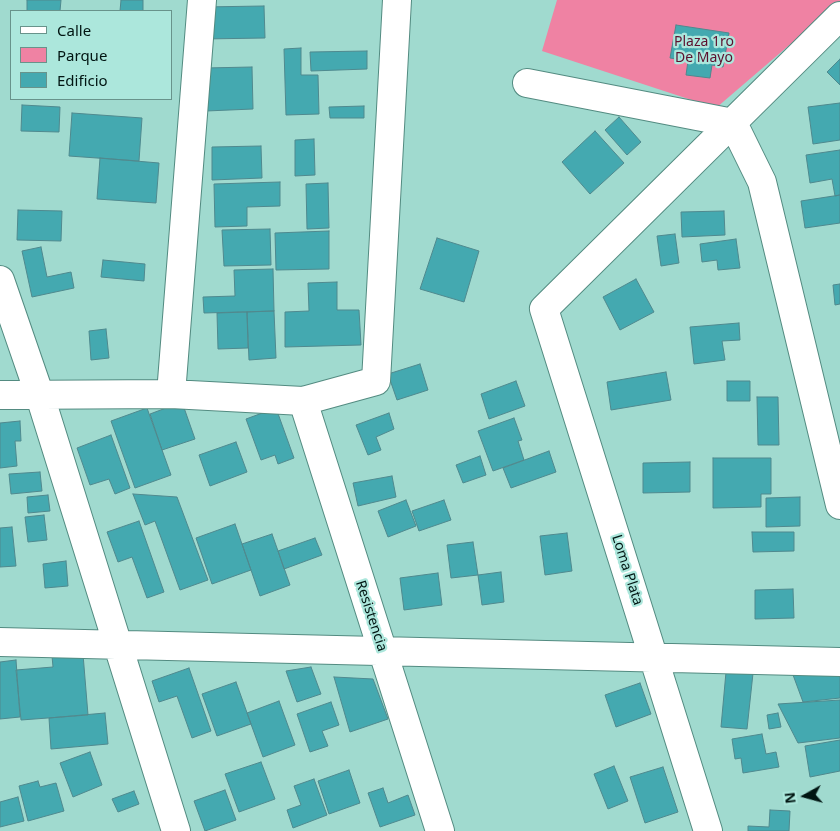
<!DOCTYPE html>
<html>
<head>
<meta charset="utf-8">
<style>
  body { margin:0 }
  #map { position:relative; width:840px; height:831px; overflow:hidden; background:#a0dacf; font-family:"Noto Sans",sans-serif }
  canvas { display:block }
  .legend { position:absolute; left:10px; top:10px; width:162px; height:90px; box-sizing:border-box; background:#ace7dc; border:1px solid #68938b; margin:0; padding:6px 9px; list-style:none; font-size:15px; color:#011512 }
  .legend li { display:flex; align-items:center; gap:10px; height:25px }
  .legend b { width:25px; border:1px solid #68938b }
  .north { position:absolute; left:780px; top:771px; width:50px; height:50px; -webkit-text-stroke:4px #ace7dc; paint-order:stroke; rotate:263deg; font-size:14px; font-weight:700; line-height:20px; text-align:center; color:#011512 }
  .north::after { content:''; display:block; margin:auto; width:18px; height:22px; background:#011512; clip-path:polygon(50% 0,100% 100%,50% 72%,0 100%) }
</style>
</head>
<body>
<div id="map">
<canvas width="840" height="831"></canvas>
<ul class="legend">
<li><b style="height:6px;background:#fff"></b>Calle</li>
<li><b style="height:14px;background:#ef82a3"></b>Parque</li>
<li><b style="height:14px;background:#44a9b0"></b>Edificio</li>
</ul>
<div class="north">N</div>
</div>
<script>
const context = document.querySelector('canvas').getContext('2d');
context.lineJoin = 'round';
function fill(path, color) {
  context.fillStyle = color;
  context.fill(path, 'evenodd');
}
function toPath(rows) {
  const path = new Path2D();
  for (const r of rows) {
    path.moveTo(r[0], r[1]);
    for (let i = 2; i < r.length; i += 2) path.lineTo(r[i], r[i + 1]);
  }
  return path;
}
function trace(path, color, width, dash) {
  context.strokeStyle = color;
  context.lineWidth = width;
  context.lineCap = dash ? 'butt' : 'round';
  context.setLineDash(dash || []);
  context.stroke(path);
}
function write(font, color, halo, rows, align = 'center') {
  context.font = font + ' "Noto Sans",sans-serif';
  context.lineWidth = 4.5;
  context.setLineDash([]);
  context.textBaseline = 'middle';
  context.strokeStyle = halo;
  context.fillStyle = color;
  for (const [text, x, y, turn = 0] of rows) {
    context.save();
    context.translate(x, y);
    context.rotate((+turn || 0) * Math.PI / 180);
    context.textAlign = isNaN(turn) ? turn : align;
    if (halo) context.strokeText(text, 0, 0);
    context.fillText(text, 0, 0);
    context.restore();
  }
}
fill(toPath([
  [557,0,840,0,840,8,836,5,716,108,542,51]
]), '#ef82a3');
const building = toPath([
  [27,0,61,0,60,11,27,11,27,0],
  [121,0,143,0,143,11,120,11,121,0],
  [264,6,265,38,203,39,202,7,264,6],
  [676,25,729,33,723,67,712,65,710,78,686,75,688,61,670,58,676,25],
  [301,48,301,75,318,75,319,114,286,115,284,49,301,48],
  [367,51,367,69,311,71,310,52,367,51],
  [840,59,840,85,827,72,840,59],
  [252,67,253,109,206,111,205,68,252,67],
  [840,103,840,140,813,144,808,107,840,103],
  [22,105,60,107,59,132,21,131,22,105],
  [364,106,364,118,330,118,329,107,364,106],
  [72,113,142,118,139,161,69,156,72,113],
  [619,117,641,142,627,155,605,130,619,117],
  [595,131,624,163,590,194,562,162,595,131],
  [314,139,315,175,295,176,295,140,314,139],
  [261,146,262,178,212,180,212,147,261,146],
  [840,150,840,195,835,196,832,179,810,183,806,155,840,150],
  [100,158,159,163,156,203,97,199,100,158],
  [280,182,280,206,247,207,247,226,215,227,214,184,280,182],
  [328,183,329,228,307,229,306,184,328,183],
  [840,195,840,223,805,228,801,201,840,195],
  [18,210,62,211,61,241,17,240,18,210],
  [724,211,725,235,682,237,681,212,724,211],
  [270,229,271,265,224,266,222,230,270,229],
  [329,231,329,269,276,270,275,233,329,231],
  [675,234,679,263,661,266,657,236,675,234],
  [437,238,479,251,464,302,420,289,437,238],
  [736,239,740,268,718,270,717,260,702,262,700,244,736,239],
  [41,247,47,277,71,272,74,288,32,297,22,251,41,247],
  [103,260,145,264,144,281,101,277,103,260],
  [273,269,274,311,204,313,203,297,235,296,234,270,273,269],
  [636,279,654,312,620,330,603,297,636,279],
  [337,282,337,310,359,310,361,345,285,347,285,312,309,311,308,283,337,282],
  [840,284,840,304,835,305,833,285,840,284],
  [274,311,276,358,249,360,247,312,274,311],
  [247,312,248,348,218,349,217,313,247,312],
  [739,323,740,340,722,341,725,360,694,364,690,327,739,323],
  [106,329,109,358,91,360,89,331,106,329],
  [420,364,428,390,397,400,388,374,420,364],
  [666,372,671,400,611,410,607,382,666,372],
  [516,381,525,406,489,419,481,394,516,381],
  [727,381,750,381,750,401,727,401,727,381],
  [757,397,778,397,779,445,758,445,757,397],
  [182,402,195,439,162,450,150,414,182,402],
  [147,408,171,475,135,488,111,421,147,408],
  [276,408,294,458,278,464,275,455,261,460,246,419,276,408],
  [389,413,394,429,376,437,381,450,368,455,356,425,389,413],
  [514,418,522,440,518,441,524,460,493,471,478,431,514,418],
  [20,421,21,441,15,441,17,466,0,468,0,423,20,421],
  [111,435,130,488,115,494,109,479,90,485,77,448,111,435],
  [236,442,247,472,210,486,199,455,236,442],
  [549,451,556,472,511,488,503,468,549,451],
  [480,456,486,475,463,483,456,465,480,456],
  [713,458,771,458,771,494,761,494,761,507,713,508,713,458],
  [690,462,690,492,643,493,643,463,690,462],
  [40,472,42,491,11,494,9,474,40,472],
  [392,476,396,497,358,506,353,483,392,476],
  [133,494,177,497,208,580,180,590,155,521,145,525,133,494],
  [48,495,50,511,28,513,27,497,48,495],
  [800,497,800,526,766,527,766,498,800,497],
  [406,500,416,526,388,537,378,511,406,500],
  [444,500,451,520,419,531,412,511,444,500],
  [44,515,47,540,28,542,25,517,44,515],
  [139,521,164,592,147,598,132,557,118,562,107,532,139,521],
  [235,524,251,570,212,584,196,538,235,524],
  [12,527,16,566,0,567,0,528,12,527],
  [752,532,794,532,794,551,753,552,752,532],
  [567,533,572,571,545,575,540,536,567,533],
  [272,534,290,585,260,596,242,544,272,534],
  [315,538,322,555,284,569,278,551,315,538],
  [473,542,478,575,451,578,447,545,473,542],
  [66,561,68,586,45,588,43,564,66,561],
  [501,572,504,602,482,605,478,575,501,572],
  [438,573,442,605,404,610,400,578,438,573],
  [793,589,794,618,755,619,755,590,793,589],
  [83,654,88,715,21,720,16,670,53,667,52,656,83,654],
  [16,660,20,717,0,719,0,662,16,660],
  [727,661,754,664,747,729,721,727,727,661],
  [840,663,840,698,803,702,789,664,840,663],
  [311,667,321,694,297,702,286,671,311,667],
  [189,668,211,731,192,738,177,696,159,702,152,681,189,668],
  [334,677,373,679,388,719,350,732,334,677],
  [236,682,251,724,217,736,202,694,236,682],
  [640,683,651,714,616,727,605,695,640,683],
  [840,700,840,738,798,743,778,704,840,700],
  [279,701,295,745,263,757,247,713,279,701],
  [331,702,339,725,322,731,328,746,310,752,297,714,331,702],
  [105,713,108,744,51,749,49,718,105,713],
  [778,713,781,727,769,729,767,715,778,713],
  [762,734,766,754,776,752,779,767,743,773,741,758,735,759,732,739,762,734],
  [840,740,840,771,810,777,805,746,840,740],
  [90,752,102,785,73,797,60,763,90,752],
  [261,762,275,799,239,812,225,774,261,762],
  [614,766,628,801,608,809,594,774,614,766],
  [663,767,678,812,645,823,630,777,663,767],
  [349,770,360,803,329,814,318,781,349,770],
  [314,779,327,815,293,828,287,810,301,805,294,786,314,779],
  [38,781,40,787,56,783,64,811,28,821,19,786,38,781],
  [383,788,388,803,408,795,415,815,380,827,368,793,383,788],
  [225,790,236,820,205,831,194,801,225,790],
  [134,791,139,804,118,812,112,799,134,791],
  [18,797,24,821,0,827,0,802,18,797],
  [770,810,790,811,789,831,748,831,748,826,769,827,770,810]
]);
fill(building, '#44a9b0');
trace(building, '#4f898e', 1);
const minor = toPath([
  [527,83,733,123,762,182,840,505],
  [0,280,40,396,176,831],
  [171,394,202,0],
  [0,395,171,394,303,401,376,381,397,0],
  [303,401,440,831],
  [0,642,840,662],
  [708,831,544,309,840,16]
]);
trace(minor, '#538b81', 30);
trace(minor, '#fff', 28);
write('14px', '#5c102e', '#ace7dc', [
  ["Plaza 1ro",704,42],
  ["De Mayo",704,58]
]);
write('14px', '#011512', '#ace7dc', [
  ["Loma Plata",627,570,72],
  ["Resistencia",371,616,72]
]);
</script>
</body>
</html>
